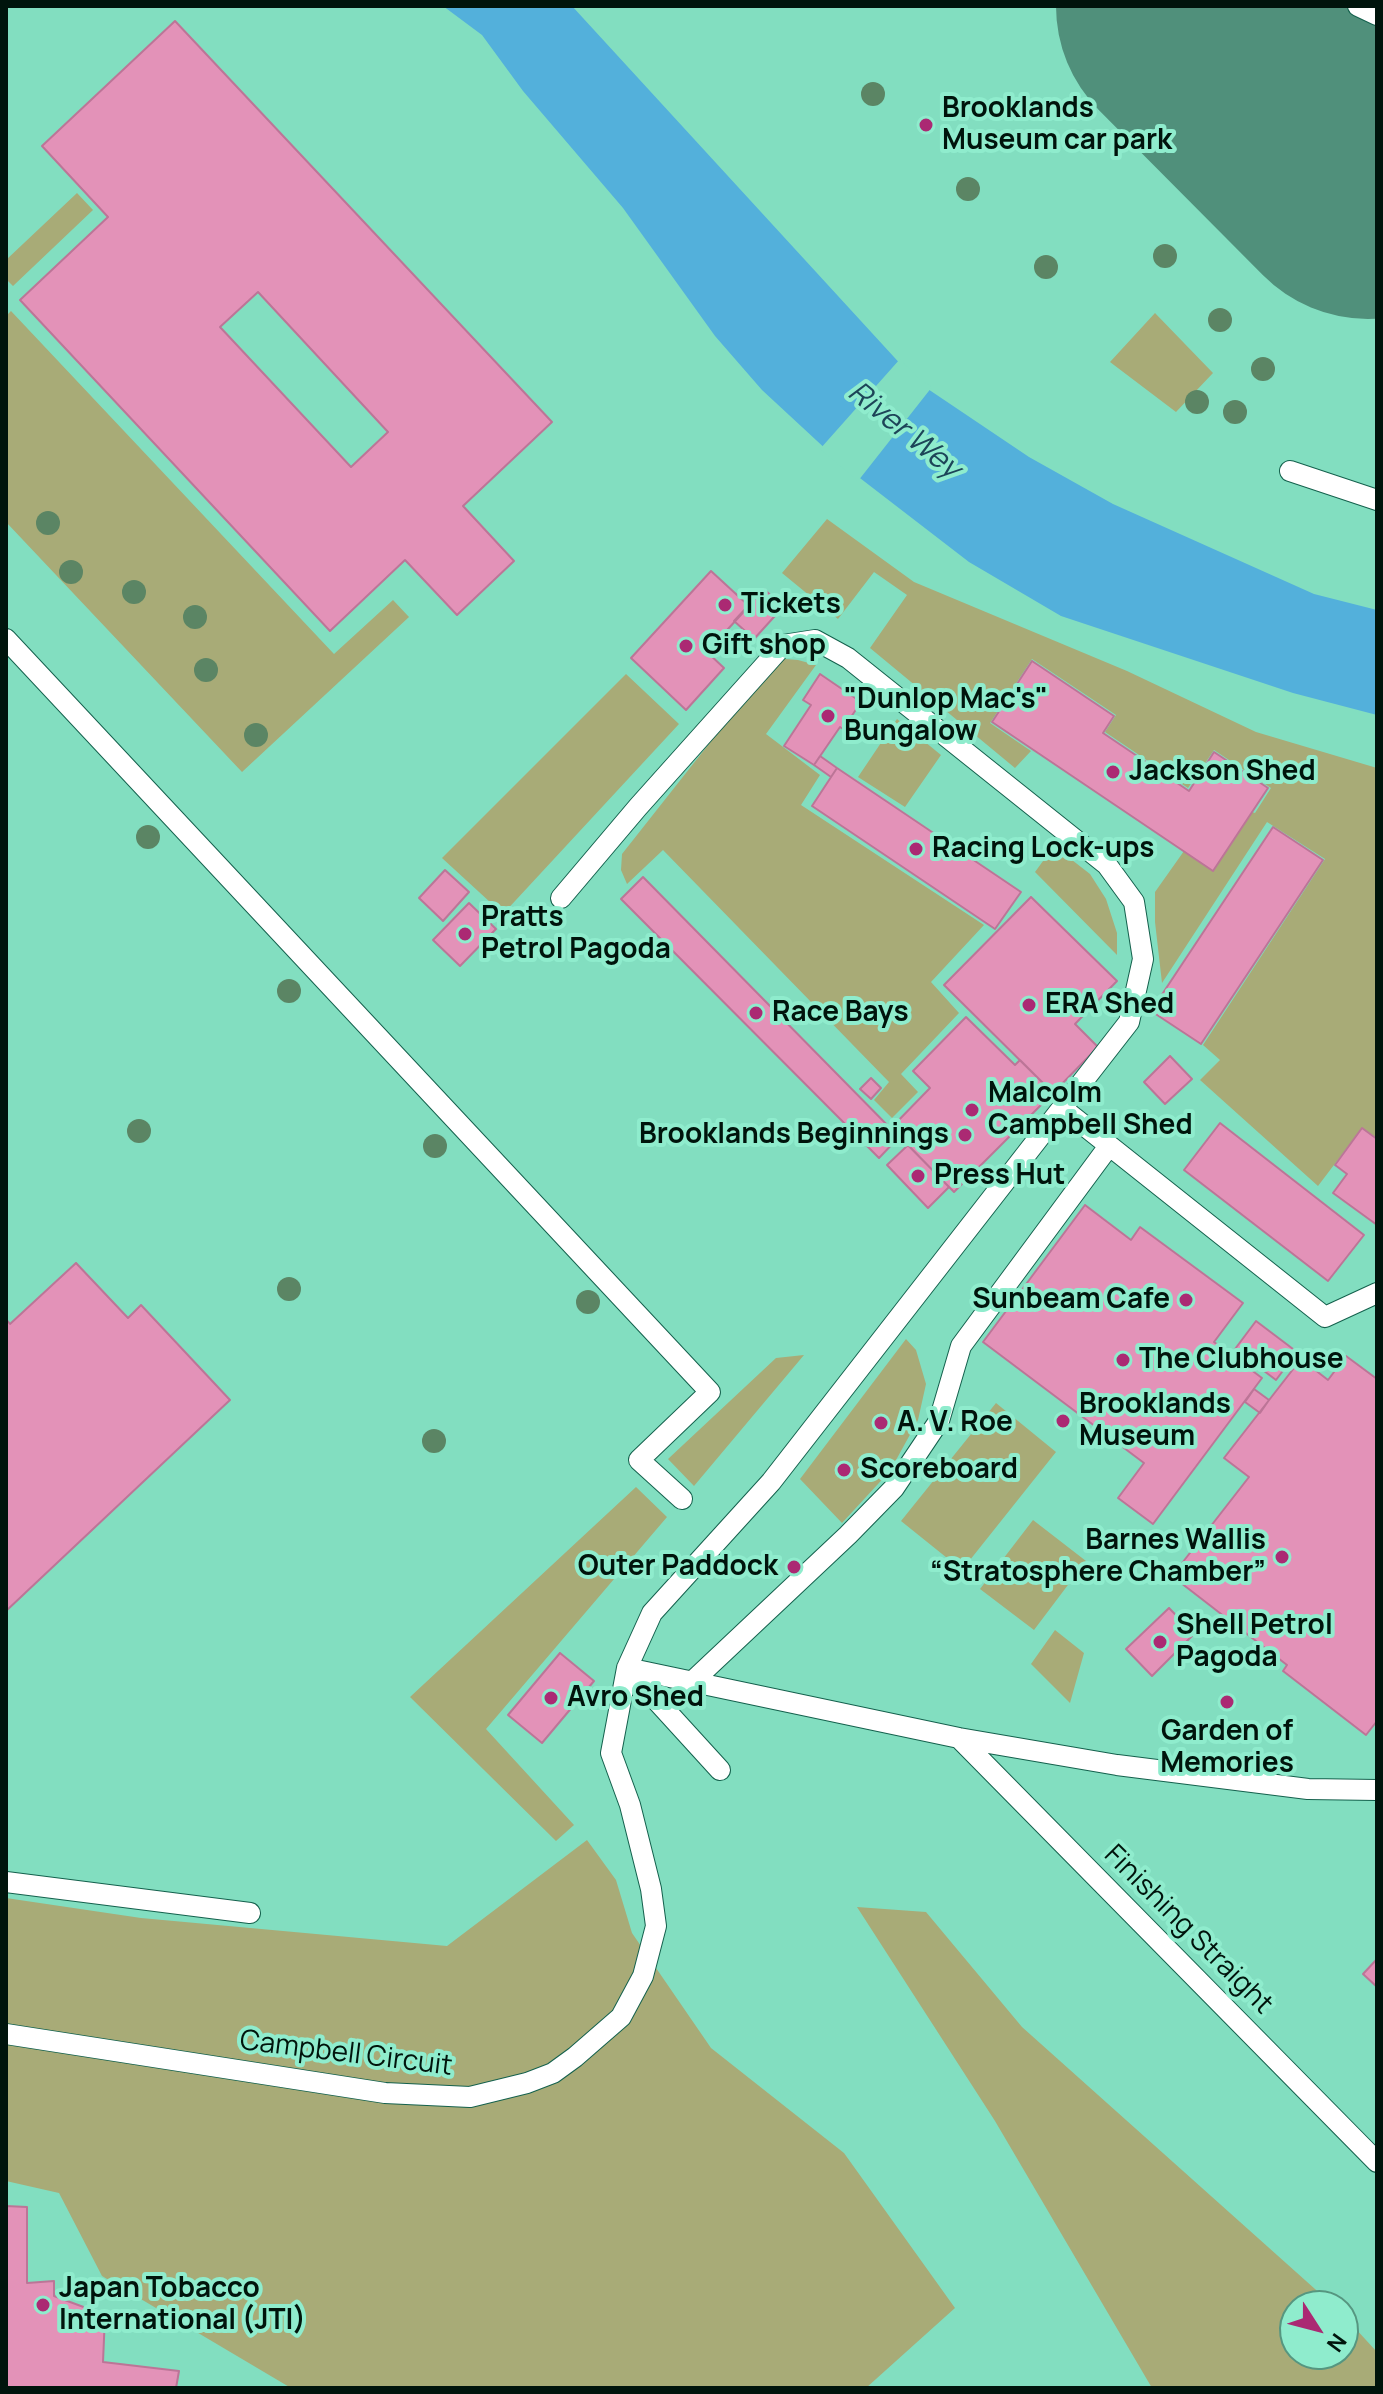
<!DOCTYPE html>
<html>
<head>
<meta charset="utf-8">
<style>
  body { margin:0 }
  #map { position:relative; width:1383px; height:2394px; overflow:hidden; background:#82dec0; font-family:Manrope,sans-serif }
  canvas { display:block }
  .frame { position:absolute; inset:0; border:8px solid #00140c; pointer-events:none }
  .north { position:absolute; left:1279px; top:2290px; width:80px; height:80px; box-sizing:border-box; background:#8feccd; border:2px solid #569680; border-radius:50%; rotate:126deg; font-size:22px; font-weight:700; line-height:32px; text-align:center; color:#00140c }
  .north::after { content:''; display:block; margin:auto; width:28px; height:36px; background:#ab2973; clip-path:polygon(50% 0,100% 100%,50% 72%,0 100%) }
</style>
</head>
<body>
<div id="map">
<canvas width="1383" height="2394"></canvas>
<div class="frame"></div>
<div class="north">N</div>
</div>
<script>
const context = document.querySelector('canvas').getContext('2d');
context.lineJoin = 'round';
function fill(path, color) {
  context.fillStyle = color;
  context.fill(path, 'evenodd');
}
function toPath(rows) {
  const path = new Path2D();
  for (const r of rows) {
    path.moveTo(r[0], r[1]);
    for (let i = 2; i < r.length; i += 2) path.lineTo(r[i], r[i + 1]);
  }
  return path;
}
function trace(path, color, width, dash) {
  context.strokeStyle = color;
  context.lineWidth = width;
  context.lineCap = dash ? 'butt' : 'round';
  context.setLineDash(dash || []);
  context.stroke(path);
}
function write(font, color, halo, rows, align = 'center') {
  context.font = font + ' Manrope,sans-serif';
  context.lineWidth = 8;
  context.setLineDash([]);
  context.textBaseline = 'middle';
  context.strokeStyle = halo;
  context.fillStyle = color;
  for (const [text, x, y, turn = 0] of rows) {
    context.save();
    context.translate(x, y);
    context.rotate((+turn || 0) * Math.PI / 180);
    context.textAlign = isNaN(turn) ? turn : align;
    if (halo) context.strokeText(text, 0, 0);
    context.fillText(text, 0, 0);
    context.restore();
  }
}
fill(toPath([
  [77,193,93,210,13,286,6,279,6,260],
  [11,311,334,654,393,600,409,617,242,772,6,522,6,316],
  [1155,313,1213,373,1176,412,1110,362],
  [827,519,914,582,1127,671,1256,732,1377,768,1377,1138,1362,1128,1318,1186,1200,1080,1220,1060,1203,1045,1325,859,1267,822,1162,983,1155,922,1155,892,1184,851,1252,812,1255,813,1271,788,1214,750,1188,788,1105,732,1116,715,1032,659,990,723,1031,751,1015,768,870,648,907,595,874,572,838,619,782,573],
  [785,659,798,660,816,665,766,734,820,775,801,805,984,925,931,982,959,1013,901,1074,918,1092,892,1118,874,1100,889,1082,663,850,627,884,621,870,622,854,772,664],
  [626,674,679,724,503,914,442,858],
  [897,719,941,755,905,807,858,777],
  [1054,846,1090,874,1106,899,1117,933,1117,955,1035,872],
  [906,1339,916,1350,926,1384,918,1420,890,1471,842,1523,800,1479],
  [804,1355,694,1486,668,1459,776,1358],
  [996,1403,1056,1452,962,1570,901,1521],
  [636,1487,667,1517,486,1729,574,1825,556,1841,410,1697],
  [1033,1520,1086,1561,1034,1630,980,1589],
  [1055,1630,1084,1653,1070,1703,1031,1664],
  [587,1840,616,1880,632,1933,711,2048,844,2153,955,2308,866,2388,291,2388,102,2276,59,2193,6,2181,6,1898,141,1918,447,1946],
  [857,1907,926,1912,1022,2027,1334,2306,1295,2306,1295,2354,1343,2354,1343,2315,1377,2352,1377,2388,1152,2388,995,2121]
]), '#a8ab77');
fill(toPath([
  [443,6,572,6,916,381,1029,457,1113,504,1314,594,1377,610,1377,715,1293,693,1061,616,969,562,843,465,762,390,715,336,623,208,523,91,482,35]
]), '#53b0db');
fill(toPath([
  [900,359,918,378,932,387,858,481,820,449]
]), '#82dec0');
trace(toPath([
  [1204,6,1368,171]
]), '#50907b', 296);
const building = toPath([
  [175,21,552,422,463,506,514,561,457,615,405,560,330,631,20,300,108,217,42,146,175,21],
  [258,292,388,432,351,467,220,327,258,292],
  [711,571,749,606,707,652,724,668,686,710,631,658,711,571],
  [764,589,783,607,754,639,734,621,764,589],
  [1032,661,1114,716,1103,733,1189,791,1214,752,1268,788,1213,871,992,722,1032,661],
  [820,674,861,702,843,729,840,727,814,765,784,746,811,705,803,700,820,674],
  [820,756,837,768,831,777,814,765,820,756],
  [837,768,1021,892,995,929,812,806,837,768],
  [1273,827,1323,860,1201,1044,1151,1011,1273,827],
  [445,870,469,892,443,921,419,898,445,870],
  [643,877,899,1137,879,1158,621,899,643,877],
  [1031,897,1117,981,1075,1024,1098,1047,1053,1093,944,985,1031,897],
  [469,903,496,929,460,966,433,940,469,903],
  [966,1017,1015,1065,1020,1060,1053,1093,954,1192,891,1128,930,1088,913,1071,966,1017],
  [1170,1056,1192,1079,1165,1104,1144,1082,1170,1056],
  [871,1078,881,1088,871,1099,860,1089,871,1078],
  [1220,1123,1364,1235,1328,1281,1184,1170,1220,1123],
  [1362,1128,1377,1139,1377,1225,1333,1193,1347,1174,1335,1165,1362,1128],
  [908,1145,949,1187,928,1208,887,1165,908,1145],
  [1085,1205,1131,1240,1140,1227,1243,1303,1214,1342,1262,1378,1153,1524,1118,1498,1144,1463,983,1342,1085,1205],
  [76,1263,128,1318,141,1305,230,1400,6,1611,6,1319,10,1324,76,1263],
  [1256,1321,1297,1352,1276,1380,1235,1349,1256,1321],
  [1346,1356,1377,1379,1377,1721,1366,1735,1283,1671,1287,1665,1172,1576,1249,1477,1224,1458,1301,1359,1328,1380,1346,1356],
  [1254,1389,1269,1400,1260,1413,1245,1402,1254,1389],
  [1169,1608,1194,1634,1152,1676,1126,1649,1169,1608],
  [560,1653,594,1681,542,1743,508,1715,560,1653],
  [1377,1959,1377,1987,1363,1974,1377,1959],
  [6,2206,27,2207,27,2283,54,2281,54,2296,105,2315,103,2362,179,2371,176,2388,6,2388,6,2206]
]);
fill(building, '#e392b8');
trace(building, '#bc7597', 2);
const service = toPath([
  [1358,6,1377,15],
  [1290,471,1377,500],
  [6,639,710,1392,639,1460,682,1499],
  [1062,1108,1325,1317,1377,1293],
  [627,1668,959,1738,1117,1765,1308,1789,1377,1790],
  [627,1668,720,1770],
  [694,1680,848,1535,894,1488,939,1421,961,1346,1109,1146],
  [959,1738,1377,2162],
  [6,1882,250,1913],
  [6,2034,385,2093,470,2097,527,2083,553,2073,575,2057,621,2017,643,1976,656,1926,651,1889,630,1805,611,1753,627,1668,652,1613,771,1482,1129,1022,1143,959,1134,902,1107,865,848,658,815,640,783,645,638,807,561,898]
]);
trace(service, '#14614d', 22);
trace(service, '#fff', 20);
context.fillStyle = '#5b8564';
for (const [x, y] of [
  [873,94],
  [968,189],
  [1165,256],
  [1046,267],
  [1220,320],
  [1263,369],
  [1197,402],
  [1235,412],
  [48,523],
  [71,572],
  [134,592],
  [195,617],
  [206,670],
  [256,735],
  [148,837],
  [289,991],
  [139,1131],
  [435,1146],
  [289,1289],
  [588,1302],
  [434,1441]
]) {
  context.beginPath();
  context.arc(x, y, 12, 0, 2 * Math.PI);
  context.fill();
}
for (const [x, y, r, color] of [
  [926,125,8,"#ab2973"],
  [725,605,8,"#ab2973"],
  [686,646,8,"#ab2973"],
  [828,716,8,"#ab2973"],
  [1113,772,8,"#ab2973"],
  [916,849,8,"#ab2973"],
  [465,934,8,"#ab2973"],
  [1029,1005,8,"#ab2973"],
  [756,1013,8,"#ab2973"],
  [972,1110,8,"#ab2973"],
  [965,1135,8,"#ab2973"],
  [918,1176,8,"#ab2973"],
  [1186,1300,8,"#ab2973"],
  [1123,1360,8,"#ab2973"],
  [1063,1421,8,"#ab2973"],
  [881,1423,8,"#ab2973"],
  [844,1470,8,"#ab2973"],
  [1282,1557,8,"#ab2973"],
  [794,1567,8,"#ab2973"],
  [1160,1642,8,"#ab2973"],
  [551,1698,8,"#ab2973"],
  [1227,1702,8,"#ab2973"],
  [43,2305,8,"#ab2973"]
]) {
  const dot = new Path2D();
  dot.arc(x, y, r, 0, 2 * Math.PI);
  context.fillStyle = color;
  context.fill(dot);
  trace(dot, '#8feccd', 3);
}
write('bold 28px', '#00140c', '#8feccd', [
  ["Brooklands",942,109],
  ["Museum car park",942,141],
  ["Tickets",741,605],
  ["Gift shop",702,646],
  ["\"Dunlop Mac's\"",844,700],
  ["Bungalow",844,732],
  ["Jackson Shed",1129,772],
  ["Racing Lock-ups",932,849],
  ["Pratts",481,918],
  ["Petrol Pagoda",481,950],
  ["ERA Shed",1045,1005],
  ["Race Bays",772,1013],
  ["Malcolm",988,1094],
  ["Campbell Shed",988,1126],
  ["Brooklands Beginnings",949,1135,"right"],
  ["Press Hut",934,1176],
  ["Sunbeam Cafe",1170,1300,"right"],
  ["The Clubhouse",1139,1360],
  ["Brooklands",1079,1405],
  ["Museum",1079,1437],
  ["A. V. Roe",897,1423],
  ["Scoreboard",860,1470],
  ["Barnes Wallis",1266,1541,"right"],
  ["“Stratosphere Chamber”",1266,1573,"right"],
  ["Outer Paddock",778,1567,"right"],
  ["Shell Petrol",1176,1626],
  ["Pagoda",1176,1658],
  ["Avro Shed",567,1698],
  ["Garden of",1227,1732,"center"],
  ["Memories",1227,1764,"center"],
  ["Japan Tobacco",59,2289],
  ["International (JTI)",59,2321]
], 'left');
write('28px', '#00140c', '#8feccd', [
  ["Finishing Straight",1188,1930,45],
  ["Campbell Circuit",346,2054,7]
]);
write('italic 30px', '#1d4558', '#8feccd', [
  ["River Wey",904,431,39]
]);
</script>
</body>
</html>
